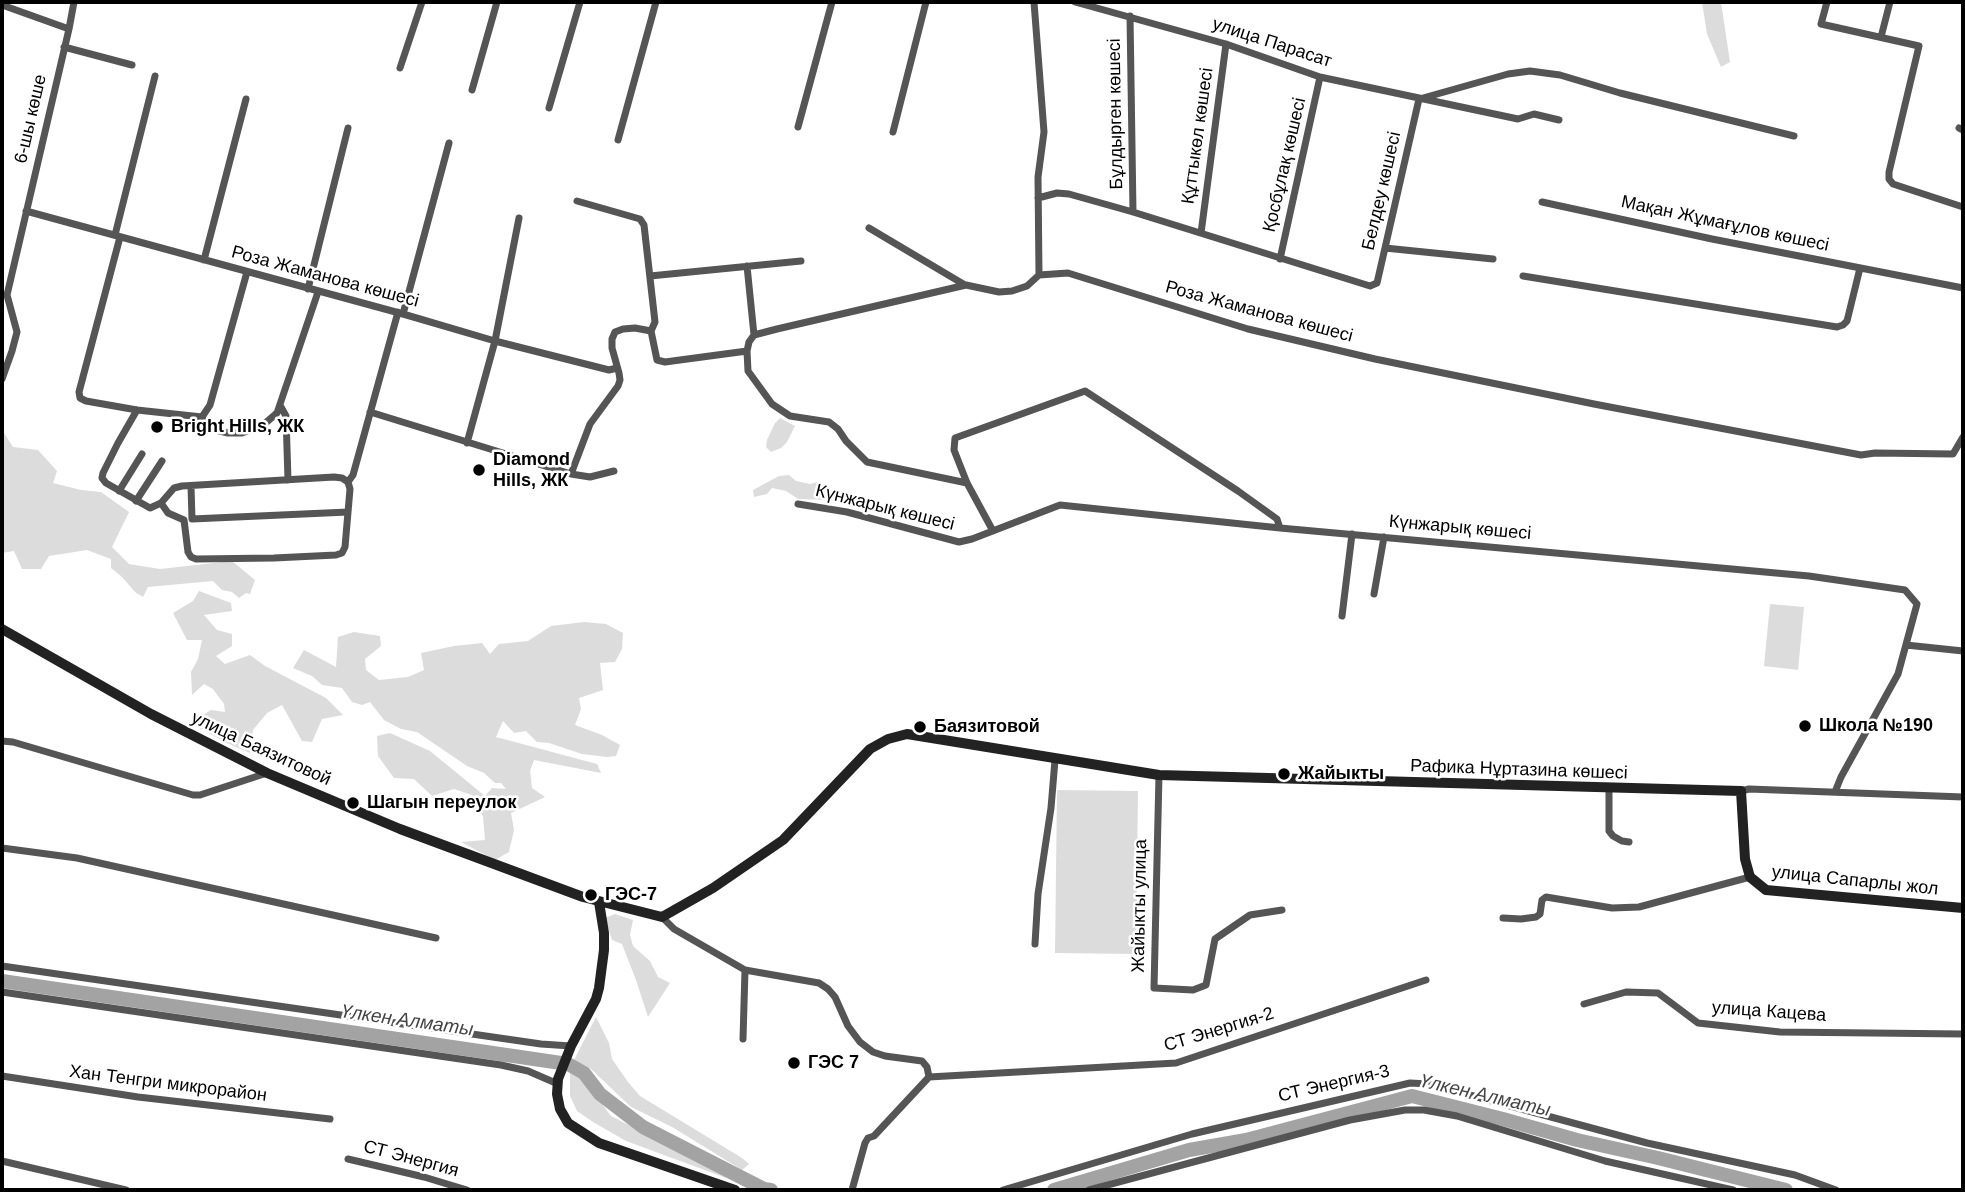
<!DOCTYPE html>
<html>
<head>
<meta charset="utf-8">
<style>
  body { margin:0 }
  #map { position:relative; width:1965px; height:1192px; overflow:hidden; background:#fff; font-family:Helvetica,sans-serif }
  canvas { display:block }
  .frame { position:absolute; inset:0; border:4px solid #000; pointer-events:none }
</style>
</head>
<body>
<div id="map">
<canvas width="1965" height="1192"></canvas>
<div class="frame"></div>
</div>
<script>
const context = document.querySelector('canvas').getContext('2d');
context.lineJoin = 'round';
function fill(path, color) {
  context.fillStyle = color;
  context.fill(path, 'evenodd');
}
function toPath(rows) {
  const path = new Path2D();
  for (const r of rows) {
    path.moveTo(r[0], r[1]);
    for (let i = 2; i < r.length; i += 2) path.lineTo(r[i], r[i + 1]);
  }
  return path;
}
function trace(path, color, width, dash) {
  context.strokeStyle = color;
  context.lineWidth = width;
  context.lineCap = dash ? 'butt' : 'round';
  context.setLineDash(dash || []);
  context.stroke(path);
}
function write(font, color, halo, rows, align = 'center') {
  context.font = font + ' Helvetica,sans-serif';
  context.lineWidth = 5;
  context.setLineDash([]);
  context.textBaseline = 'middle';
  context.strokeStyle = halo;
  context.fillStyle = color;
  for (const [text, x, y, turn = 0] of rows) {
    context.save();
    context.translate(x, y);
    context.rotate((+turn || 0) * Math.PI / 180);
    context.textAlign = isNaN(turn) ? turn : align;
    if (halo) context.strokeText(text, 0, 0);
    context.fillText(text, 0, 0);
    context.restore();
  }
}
fill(toPath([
  [1702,2,1721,2,1730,62,1721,67,1707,34],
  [780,418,795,426,787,442,781,448,771,452,766,447,767,440,775,423],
  [2,430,13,447,38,450,57,471,53,483,81,490,101,492,129,512,112,547,129,564,160,569,232,561,255,580,250,594,246,593,239,598,232,592,222,590,213,581,148,587,143,597,135,592,122,577,111,568,111,559,87,550,49,556,41,569,22,569,14,551,2,553],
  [789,475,796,481,810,484,817,482,828,486,830,493,830,498,826,500,798,499,786,491,772,488,767,494,754,497,753,490,779,476],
  [199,591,231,603,232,611,204,615,217,630,232,634,232,646,216,656,225,664,250,655,265,666,326,698,343,715,322,719,312,742,302,741,282,705,267,713,253,730,250,753,227,743,190,723,211,710,225,712,224,704,213,689,204,684,192,695,191,672,198,659,202,640,187,640,173,613,193,601],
  [1770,604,1804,607,1798,670,1764,666],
  [584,622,606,624,623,633,622,649,615,662,600,663,603,690,579,698,581,709,575,725,602,735,620,745,616,756,607,757,582,754,549,743,537,742,526,731,514,733,503,721,496,737,597,764,601,773,534,760,530,771,532,788,545,797,511,813,514,830,509,852,495,860,461,842,485,840,483,816,475,806,472,795,454,789,432,796,414,779,394,778,378,756,377,736,390,733,430,751,485,796,492,788,506,789,501,783,495,783,484,773,467,766,417,732,401,729,384,720,370,702,362,705,352,702,342,688,322,685,312,676,293,668,304,650,336,667,338,637,354,632,380,636,381,646,365,659,366,670,379,680,408,677,424,670,421,653,454,646,482,643,490,654,499,644,528,641,551,626],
  [1057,790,1138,791,1136,954,1055,953],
  [615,914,633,920,630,935,633,946,650,961,658,977,670,983,648,1017,636,980,622,944,612,940,605,918],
  [596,1017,609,1043,612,1059,628,1082,640,1096,742,1158,749,1164,742,1170,672,1127,631,1107,591,1069,574,1060],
  [570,1070,588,1085,611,1116,748,1186,626,1141,593,1122,577,1111,570,1096]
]), '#dcdcdc');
trace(toPath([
  [2,981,568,1064,584,1073,600,1094,643,1127,764,1189,771,1190],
  [1054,1190,1189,1150,1246,1140,1412,1096,1503,1119,1577,1140,1658,1158,1786,1190]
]), '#a3a3a3', 14);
trace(toPath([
  [1034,2,1044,132,1038,177,1039,275],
  [1075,2,1226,44,1320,77,1518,119,1534,114,1559,120],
  [1827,2,1821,24,1919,46,1889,172,1889,179,1893,184,1963,207],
  [2,5,69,29,74,2],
  [1130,16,1133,212],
  [1881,37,1890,2],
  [64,47,132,65],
  [400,68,422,2],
  [472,90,497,2],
  [1423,98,1508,74,1530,71,1560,75,1620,93,1794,136],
  [549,108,580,2],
  [798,127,832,2],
  [1959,128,1963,130],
  [893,132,926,2],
  [618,140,656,2],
  [1038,198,1057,193,1069,194,1133,212,1370,286,1377,283,1419,99],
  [577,201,640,219,644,225,655,322,651,331],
  [1542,202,1712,239,1963,288],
  [26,211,403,314,495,341,609,370,617,368],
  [869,228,965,285],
  [1201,233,1226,44],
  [115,235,155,76],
  [120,237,79,392,80,398,86,401,137,410,202,417],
  [1385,248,1493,259],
  [1280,259,1320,77],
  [204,260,246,99],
  [747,266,754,335],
  [650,276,801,261],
  [1523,276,1837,327,1843,325,1847,321,1860,268],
  [308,289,348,128],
  [403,314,449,143],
  [2,379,12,351,17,332,7,295,69,29],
  [281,407,286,416,288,480],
  [137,410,118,443,103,473,102,478,106,483,150,508,161,503,174,488,182,486,334,477,342,478,348,482,350,489,345,547,342,553,336,555,274,558,196,559,191,557,188,552,184,520,168,513,161,503],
  [370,412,571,474,590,424,618,386,620,380,619,373,612,348,612,339,615,332,623,329,635,328,651,331,657,360,665,362,747,351],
  [202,417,211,429,228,433,242,433,262,426,277,413,318,292],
  [202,417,210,405,247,272],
  [467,443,495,341,519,218],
  [571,474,590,477,614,471],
  [348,482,353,475,398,312],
  [967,483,867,462,846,441,838,429,829,422,790,416,772,404,748,371,747,351,749,342,754,335,777,329,966,285,999,292,1012,291,1027,286,1039,275,1068,273,1248,329,1375,359,1594,404,1861,455,1875,453,1953,454,1963,437],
  [191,486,192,519,348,512],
  [119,491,142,454],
  [136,501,162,461],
  [798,504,847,512,959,542,972,539,1060,505,1280,528,1809,576,1905,590,1917,604,1898,674,1841,777,1835,792],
  [993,531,967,483,954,450,955,438,1085,391,1238,491,1277,519,1280,528],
  [1374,594,1384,537],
  [1342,616,1352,534],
  [1906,645,1963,651],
  [2,741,13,742,193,795,200,795,267,773],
  [1159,775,1154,988,1193,990,1206,985,1215,939,1250,915,1282,910],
  [1609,789,1609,831,1613,836,1622,841,1629,842],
  [1741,791,1749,789,1963,797],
  [2,848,77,858,436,938],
  [662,917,674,929,745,970,819,983,828,989,835,997,848,1026,860,1042,873,1052,885,1056,922,1061,927,1067,929,1077,874,1136,868,1138,865,1143,852,1190],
  [1503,918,1521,919,1536,917,1540,914,1542,900,1546,897,1612,908,1639,907,1750,877],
  [1035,944,1038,894,1051,808,1055,760],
  [2,966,541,1044,571,1046],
  [2,992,501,1065,528,1071,558,1084],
  [1584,1004,1626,992,1658,993,1698,1023,1780,1032,1963,1034],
  [743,1039,745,970],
  [2,1076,138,1097,330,1119],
  [929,1077,1176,1063,1426,980],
  [348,1159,424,1177,467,1190],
  [2,1161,126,1190],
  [1003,1190,1192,1134,1410,1083,1429,1084,1647,1143,1795,1175,1836,1190],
  [1089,1190,1350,1120,1405,1110,1424,1110,1457,1116,1605,1161,1733,1190]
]), '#555', 7);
trace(toPath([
  [2,629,151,714,267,773,400,829,583,897,662,917,713,888,783,840,870,749,888,739,907,734,1159,775,1741,791,1745,859,1750,877,1766,890,1963,908],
  [599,902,604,933,604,950,599,988,596,999,571,1046,558,1079,557,1094,560,1109,568,1123,599,1143,735,1190]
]), '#222', 10);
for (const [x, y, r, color] of [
  [157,427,7,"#000"],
  [479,470,7,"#000"],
  [1805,726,7,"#000"],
  [920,727,7,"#000"],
  [1284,774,7,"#000"],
  [353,803,7,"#000"],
  [591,895,7,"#000"],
  [794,1063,7,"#000"]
]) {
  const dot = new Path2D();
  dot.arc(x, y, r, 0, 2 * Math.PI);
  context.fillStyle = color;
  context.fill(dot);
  trace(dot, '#fff', 2.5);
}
write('18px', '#000', '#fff', [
  ["улица Парасат",1272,43,18],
  ["Бұлдырген көшесі",1116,114,-91],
  ["6-шы көше",31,119,-77],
  ["Құттыкөл көшесі",1198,136,-82],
  ["Қосбұлақ көшесі",1285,165,-77],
  ["Белдеу көшесі",1382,191,-77],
  ["Мақан Жұмағұлов көшесі",1725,224,12],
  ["Роза Жаманова көшесі",325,277,15],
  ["Роза Жаманова көшесі",1259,312,15],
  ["Күнжарық көшесі",885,508,14],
  ["Күнжарық көшесі",1460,528,5],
  ["улица Баязитовой",261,749,25],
  ["Рафика Нұртазина көшесі",1519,770,2],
  ["улица Сапарлы жол",1855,881,6],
  ["Жайыкты улица",1140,906,-89],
  ["улица Кацева",1769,1012,4],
  ["СТ Энергия-2",1219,1030,-17],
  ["Хан Тенгри микрорайон",168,1084,7],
  ["СТ Энергия-3",1334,1084,-13],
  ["СТ Энергия",411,1159,15]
]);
write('bold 18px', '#000', '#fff', [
  ["Bright Hills, ЖК",171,427],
  ["Diamond",493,460],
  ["Hills, ЖК",493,481],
  ["Школа №190",1819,726],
  ["Баязитовой",934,727],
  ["Жайыкты",1298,774],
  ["Шагын переулок",367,803],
  ["ГЭС-7",605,895],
  ["ГЭС 7",808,1063]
], 'left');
write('italic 19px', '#444', '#fff', [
  ["Үлкен Алматы",407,1021,8],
  ["Үлкен Алматы",1485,1096,13]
]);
</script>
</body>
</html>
